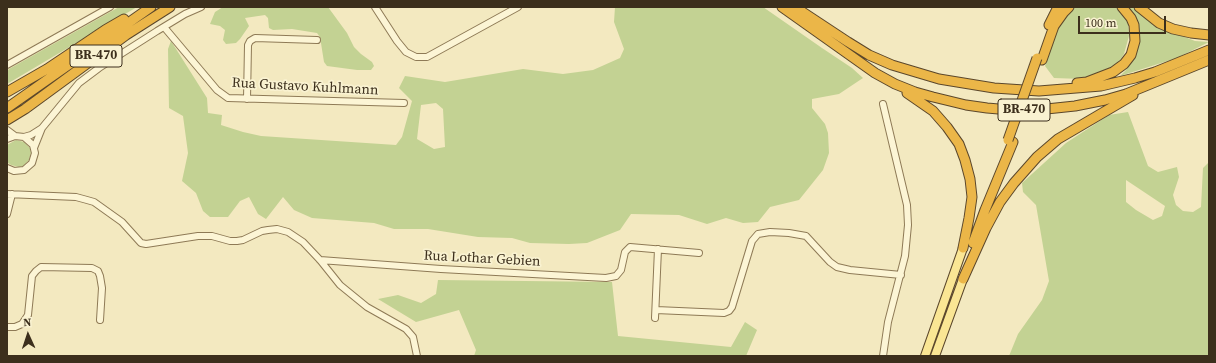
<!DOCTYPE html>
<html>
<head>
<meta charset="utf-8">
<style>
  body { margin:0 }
  #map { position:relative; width:1216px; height:363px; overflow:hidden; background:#f3e9c0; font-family:"Source Serif 4",serif }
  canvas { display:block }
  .frame { position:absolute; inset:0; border:8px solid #3c2f1c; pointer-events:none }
  .north { position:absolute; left:8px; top:315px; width:40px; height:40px; -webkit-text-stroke:3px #f9f2d1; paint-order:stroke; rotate:357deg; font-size:11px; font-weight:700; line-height:16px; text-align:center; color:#3c2f1c }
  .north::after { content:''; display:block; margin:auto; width:14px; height:18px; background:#3c2f1c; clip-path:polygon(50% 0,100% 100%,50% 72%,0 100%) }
  .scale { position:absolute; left:1078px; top:16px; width:88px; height:18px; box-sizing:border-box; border:2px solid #3c2f1c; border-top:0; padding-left:5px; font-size:12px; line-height:14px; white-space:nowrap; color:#3c2f1c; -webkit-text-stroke:3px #f9f2d1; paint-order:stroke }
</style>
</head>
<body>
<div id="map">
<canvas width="1216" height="363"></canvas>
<div class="frame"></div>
<div class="north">N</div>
<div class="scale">100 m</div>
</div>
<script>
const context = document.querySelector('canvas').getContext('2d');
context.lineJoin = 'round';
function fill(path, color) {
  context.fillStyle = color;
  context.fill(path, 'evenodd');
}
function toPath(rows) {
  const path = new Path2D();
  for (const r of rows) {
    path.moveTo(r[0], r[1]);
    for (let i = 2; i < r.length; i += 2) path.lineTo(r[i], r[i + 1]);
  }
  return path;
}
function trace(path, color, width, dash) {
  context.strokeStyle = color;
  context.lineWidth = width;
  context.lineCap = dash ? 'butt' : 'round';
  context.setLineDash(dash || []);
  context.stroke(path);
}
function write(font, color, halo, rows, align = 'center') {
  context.font = font + ' "Source Serif 4",serif';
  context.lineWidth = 3.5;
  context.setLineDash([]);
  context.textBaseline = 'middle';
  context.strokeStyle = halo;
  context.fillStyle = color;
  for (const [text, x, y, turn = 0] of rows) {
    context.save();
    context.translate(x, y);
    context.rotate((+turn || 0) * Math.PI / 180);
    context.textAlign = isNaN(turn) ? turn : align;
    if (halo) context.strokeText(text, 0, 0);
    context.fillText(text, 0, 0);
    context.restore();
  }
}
fill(toPath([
  [119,7,137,7,7,84,7,72,9,69],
  [223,7,328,7,347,33,354,47,361,54,372,62,374,66,371,70,357,70,327,66,324,62,320,37,317,33,292,29,273,30,269,28,268,18,265,15,245,18,249,26,240,39,236,43,226,44,223,40,225,30,220,26,210,24,215,12],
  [615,7,763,7,822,48,852,68,863,78,839,94,812,99,812,108,825,124,828,133,829,153,823,170,799,200,770,207,758,222,743,223,726,218,707,224,679,215,631,214,620,230,587,243,569,244,530,243,512,238,478,237,428,229,394,229,374,223,312,218,294,210,283,197,266,219,258,214,249,197,240,201,228,217,210,217,203,211,196,193,182,181,188,153,183,116,169,108,168,49,171,41,207,98,208,113,222,115,221,125,243,132,261,136,396,145,402,137,412,101,399,88,405,76,445,82,523,69,563,74,593,70,620,58,624,49,614,22],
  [436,103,443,109,445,147,434,149,417,139,421,105],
  [1075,7,1115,7,1123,13,1128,21,1129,36,1124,54,1116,66,1103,72,1081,79,1054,78,1045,66,1058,29,1068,13],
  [1128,7,1132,7,1162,28,1195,41,1209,42,1177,58,1120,76,1126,70,1135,54],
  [1128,112,1148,166,1158,172,1177,167,1179,177,1173,195,1176,205,1183,211,1193,212,1201,207,1203,168,1209,162,1209,356,1009,356,1018,334,1042,300,1049,281,1036,205,1023,192,1022,183,1066,143,1109,115],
  [1126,180,1165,206,1162,216,1153,220,1136,210,1126,202],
  [16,140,24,142,30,148,31,152,29,160,23,166,19,167,11,165,7,162,7,145],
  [438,280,612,282,618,336,731,347,745,322,757,330,746,356,474,356,476,350,459,310,416,322,378,299,398,295,421,303,436,294]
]), '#c3d293');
const minor = toPath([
  [375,7,397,41,406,52,416,57,427,57,518,7],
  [164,27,217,90,228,98,404,103],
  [7,65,110,7],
  [247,99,248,45,250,41,255,38,317,40],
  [7,130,15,136],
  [24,137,31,135,42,128],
  [7,139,15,136,24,137,33,145,35,153,32,163,24,170,14,171,7,168],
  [34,148,42,128,79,83,99,68,157,31,185,14,201,7],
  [7,194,76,197,87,200,94,202,122,222,141,243,146,244,198,236,212,236,230,241,237,241,243,240,262,231,268,230,277,229,288,232,303,242,320,260,340,285,367,307,406,329,413,337,417,356],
  [7,214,12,194],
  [320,260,441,269,606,278,616,276,621,270,625,252,630,247,699,253],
  [656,310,724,313,729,311,732,307,752,241,758,234,770,232,789,233,806,236,830,262,837,267,850,270,901,275],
  [655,318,658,249],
  [7,327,15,327,22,324,28,315,32,276,36,271,41,267,92,268,98,271,100,276,102,288,100,320],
  [883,356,888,322,905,256,908,225,907,205,883,104]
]);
const major = toPath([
  [925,356,963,248],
  [935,356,963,279]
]);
const highway = toPath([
  [782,7,875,73,895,84,915,92,933,97,966,105,987,108,1010,110,1037,110,1075,106,1105,100,1126,94,1209,60],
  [795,7,848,42,869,55,892,65,939,79,994,88,1039,91,1101,86,1135,78,1155,72,1209,50],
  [1139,7,1159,23,1173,29,1191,33,1209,35],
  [1049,25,1058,7],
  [1042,60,1054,26,1064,12,1069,7],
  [1077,83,1087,82,1113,72,1124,64,1131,55,1135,41,1134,25,1131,18,1122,7],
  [7,92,47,69,105,30,124,19],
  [907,93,933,111,947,127,959,144,965,160,970,179,972,197,969,218,963,248],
  [7,108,151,7],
  [7,120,25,109,126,35,170,7],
  [973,243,985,210,1013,142],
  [963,279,986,228,1000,202,1014,183,1037,157,1058,139,1133,95]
]);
trace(minor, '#8e7a56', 8);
trace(major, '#5b472b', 10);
trace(highway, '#5b472b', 11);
trace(minor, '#fcf5d5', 6);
trace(major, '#fae694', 8);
trace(highway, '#ebb648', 9);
const highwayBridge = toPath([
  [1008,140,1037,58]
]);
trace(highwayBridge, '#5b472b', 11, []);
trace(highwayBridge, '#ebb648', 9);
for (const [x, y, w] of [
  [96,56,52],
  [1024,110,52]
]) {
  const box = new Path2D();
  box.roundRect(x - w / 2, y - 11, w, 22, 3);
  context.fillStyle = '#f9f2d1';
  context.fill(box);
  trace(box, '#3c2f1c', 1);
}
write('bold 13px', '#3c2f1c', null, [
  ["BR-470",96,56],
  ["BR-470",1024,110]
]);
write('14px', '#3c2f1c', '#f9f2d1', [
  ["Rua Gustavo Kuhlmann",305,87,3],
  ["Rua Lothar Gebien",482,259,3]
]);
</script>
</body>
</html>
